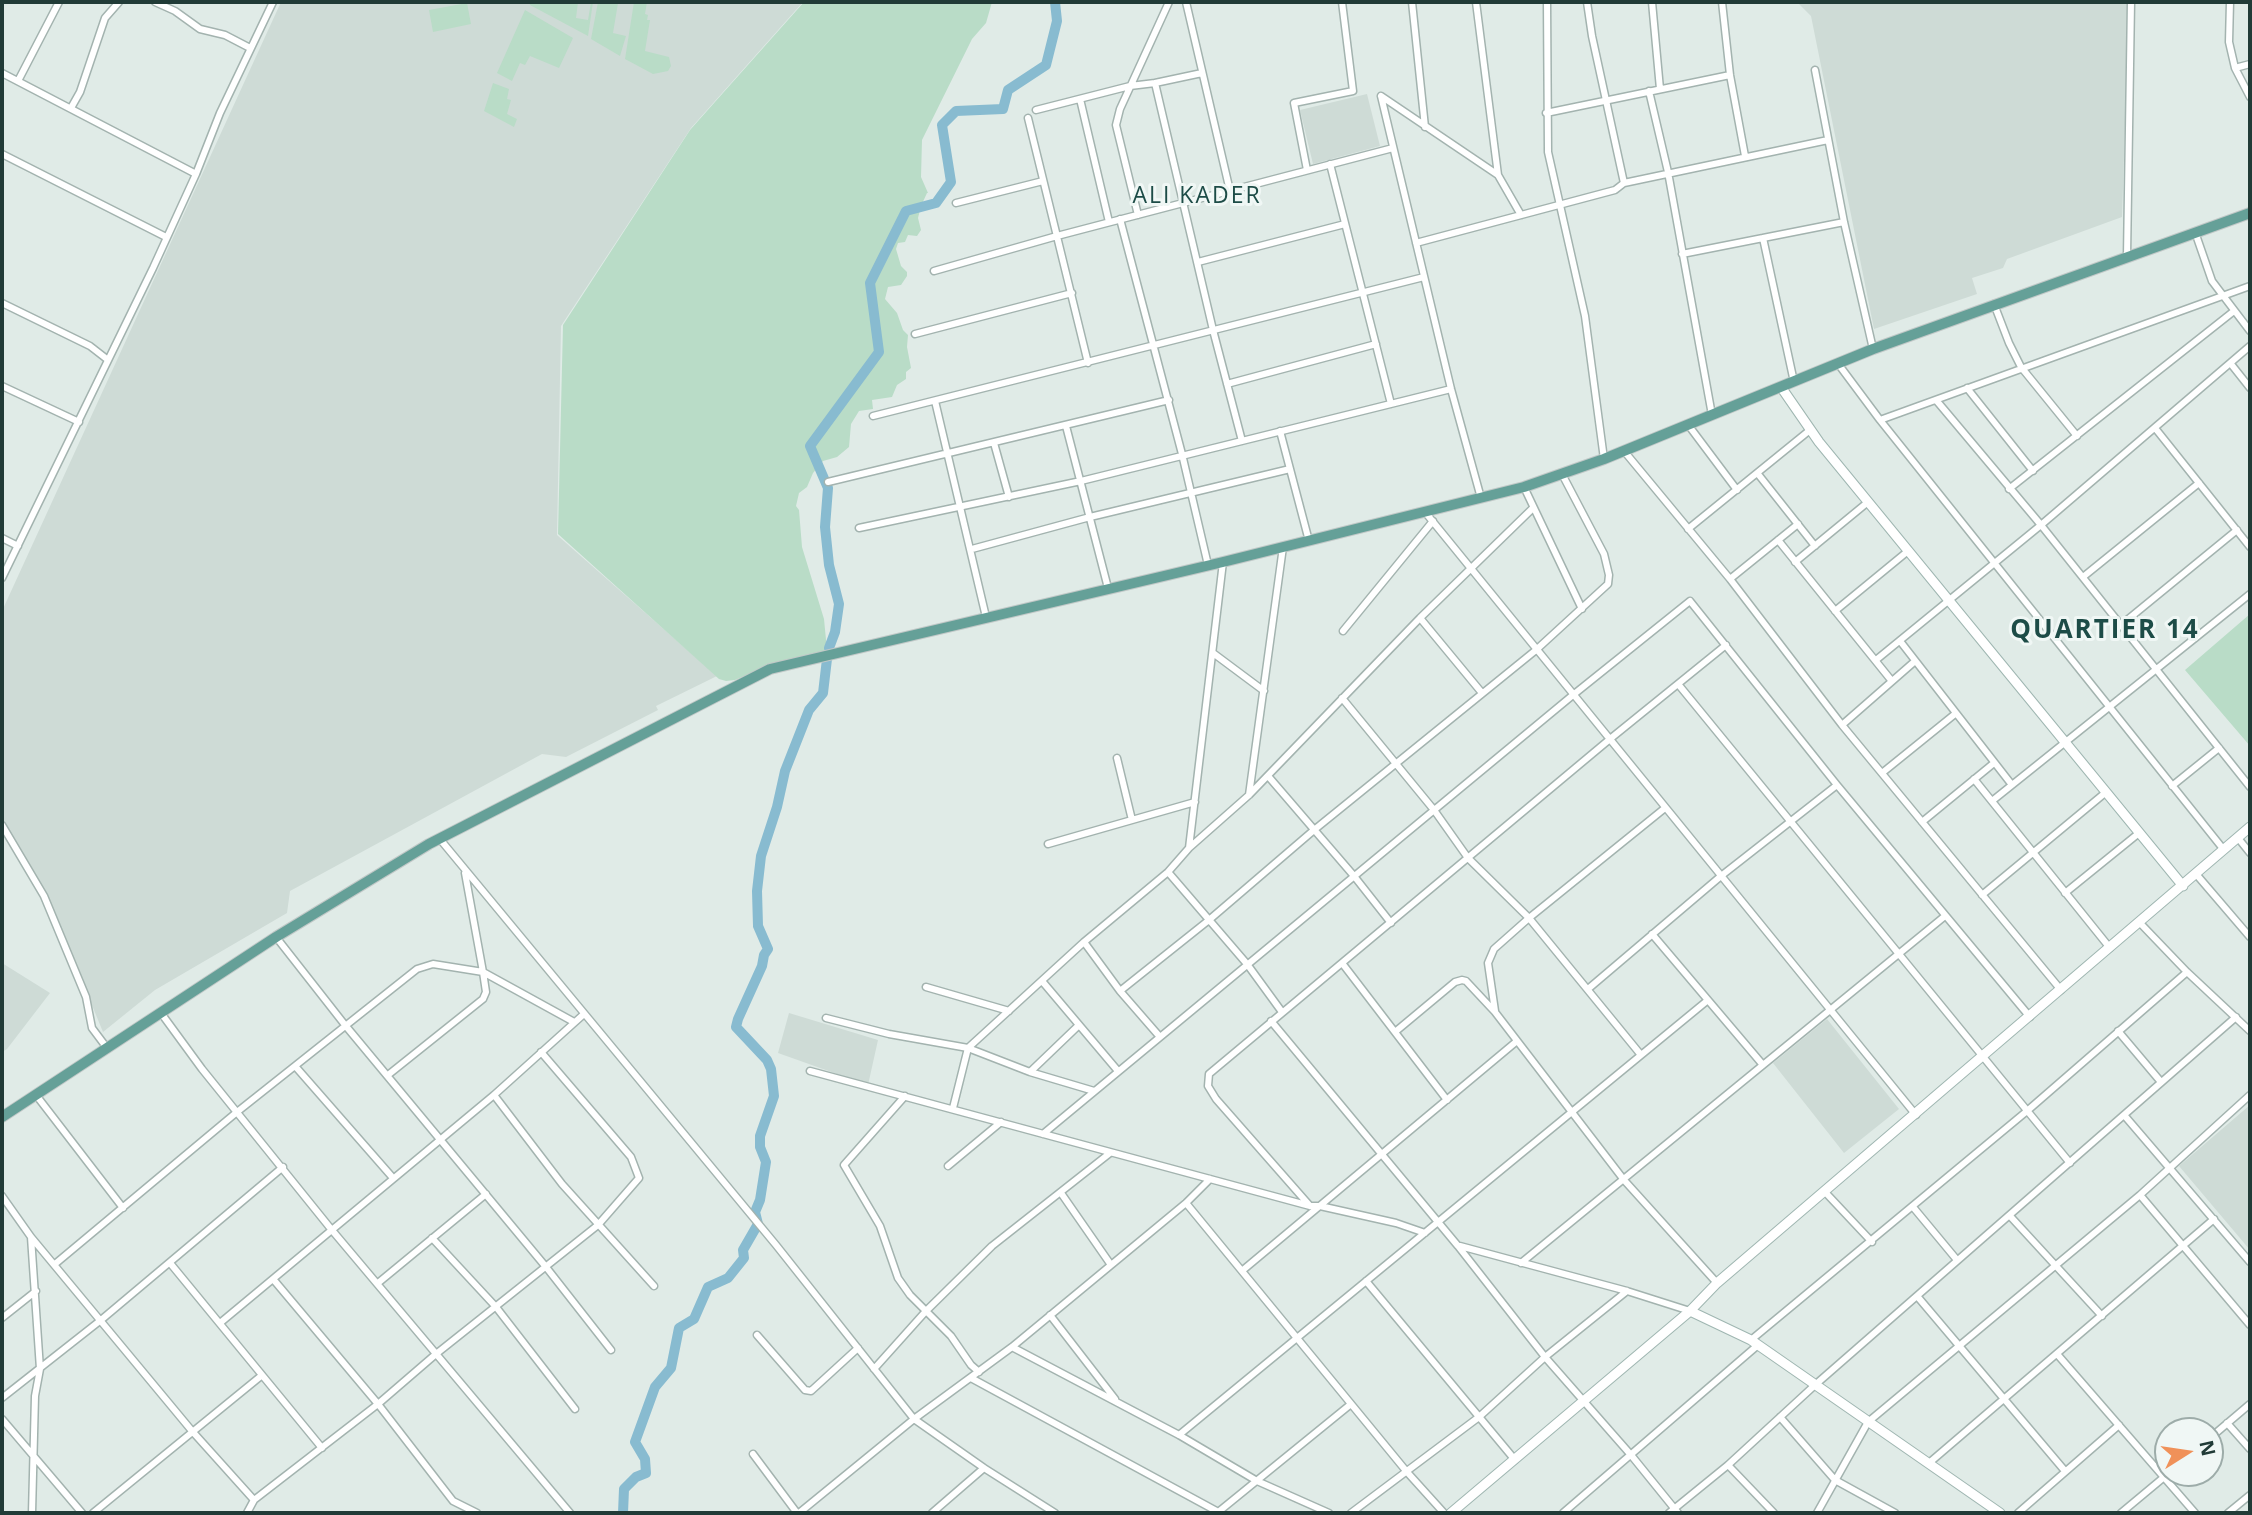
<!DOCTYPE html>
<html>
<head>
<meta charset="utf-8">
<style>
  body { margin:0 }
  #map { position:relative; width:2252px; height:1515px; overflow:hidden; background:#e0ebe7; font-family:"Open Sans",sans-serif }
  canvas { display:block }
  .frame { position:absolute; inset:0; border:4px solid #213b37; pointer-events:none }
  .north { position:absolute; left:2154px; top:1417px; width:70px; height:70px; box-sizing:border-box; background:#f0f7f5; border:2px solid #9daca9; border-radius:50%; rotate:78deg; font-size:19px; font-weight:700; line-height:28px; text-align:center; color:#213b37 }
  .north::after { content:''; display:block; margin:auto; width:24px; height:32px; background:#f09159; clip-path:polygon(50% 0,100% 100%,50% 72%,0 100%) }
</style>
</head>
<body>
<div id="map">
<canvas width="2252" height="1515"></canvas>
<div class="frame"></div>
<div class="north">N</div>
</div>
<script>
const context = document.querySelector('canvas').getContext('2d');
context.lineJoin = 'round';
function fill(path, color) {
  context.fillStyle = color;
  context.fill(path, 'evenodd');
}
function toPath(rows) {
  const path = new Path2D();
  for (const r of rows) {
    path.moveTo(r[0], r[1]);
    for (let i = 2; i < r.length; i += 2) path.lineTo(r[i], r[i + 1]);
  }
  return path;
}
function trace(path, color, width, dash) {
  context.strokeStyle = color;
  context.lineWidth = width;
  context.lineCap = dash ? 'butt' : 'round';
  context.setLineDash(dash || []);
  context.stroke(path);
}
function write(font, color, halo, rows, align = 'center') {
  context.font = font + ' "Open Sans",sans-serif';
  context.lineWidth = 6;
  context.setLineDash([]);
  context.textBaseline = 'middle';
  context.strokeStyle = halo;
  context.fillStyle = color;
  for (const [text, x, y, turn = 0] of rows) {
    context.save();
    context.translate(x, y);
    context.rotate((+turn || 0) * Math.PI / 180);
    context.textAlign = isNaN(turn) ? turn : align;
    if (halo) context.strokeText(text, 0, 0);
    context.fillText(text, 0, 0);
    context.restore();
  }
}
fill(toPath([
  [281,2,803,2,691,128,561,326,557,535,717,676,656,706,658,710,566,757,542,754,290,891,287,913,155,990,103,1032,46,893,2,820,2,611],
  [1797,2,2129,2,2122,217,2007,259,2003,268,1972,278,1977,294,1874,329,1811,16],
  [1367,94,1380,146,1313,164,1300,110],
  [2,963,50,993,7,1049,2,1052],
  [789,1013,878,1040,868,1085,778,1053],
  [1827,1019,1899,1109,1844,1153,1773,1063],
  [2250,1105,2250,1250,2179,1166]
]), '#cedbd6');
fill(toPath([
  [529,2,578,2,576,18,588,20,591,2,593,2,588,36,530,5],
  [598,2,618,3,613,33,626,36,620,56,591,39],
  [634,2,647,2,645,14,648,15,647,20,650,20,645,51,669,57,671,66,668,71,653,74,625,59],
  [804,2,992,2,986,23,972,39,922,140,921,177,928,193,927,193,921,206,918,218,921,230,917,236,908,235,905,242,898,243,896,249,901,266,907,272,907,276,901,285,888,287,885,299,897,313,903,330,908,335,907,347,911,368,906,372,906,379,897,385,892,397,872,400,873,409,859,411,851,424,849,447,837,457,823,461,813,473,807,487,799,493,796,506,799,510,802,547,824,619,827,650,772,664,735,680,726,681,719,679,558,534,563,325,690,130],
  [467,3,471,24,433,32,429,10],
  [525,10,573,38,559,68,530,56,525,65,520,63,512,81,497,73],
  [493,83,509,89,507,99,511,100,507,114,517,119,514,127,484,111],
  [2250,614,2250,746,2185,670]
]), '#b9dcc7');
trace(toPath([
  [829,648,835,632,839,604,829,565,825,527,828,488,810,446,879,352,870,283,906,211,936,203,951,182,942,125,956,111,1003,109,1008,90,1046,65,1057,21,1055,2],
  [623,1513,624,1489,636,1477,646,1473,645,1459,635,1442,655,1387,671,1368,679,1328,694,1319,708,1287,728,1278,744,1258,743,1250,758,1224,755,1212,760,1200,766,1162,760,1147,760,1136,774,1096,771,1069,767,1060,736,1027,738,1019,762,966,764,955,768,949,758,926,757,891,761,856,777,807,785,771,809,710,823,693,827,659]
]), '#88bbd0', 10);
const street = toPath([
  [155,2,175,11,200,29,225,35,250,48],
  [1186,2,1230,191],
  [1412,2,1425,127],
  [1476,2,1498,175,1521,215],
  [1547,2,1548,152,1585,316,1604,459],
  [1587,2,1592,36,1624,183],
  [1652,2,1660,89],
  [1722,2,1730,75,1745,156],
  [2230,2,2229,42,2235,68,2250,97],
  [2235,68,2250,64],
  [1815,70,1844,222,1873,349],
  [2,73,196,174],
  [18,81,59,2],
  [1155,83,1213,330,1242,441],
  [1649,91,1668,172,1712,415],
  [1381,96,1451,389,1481,498],
  [1381,96,1498,175],
  [1080,99,1109,222],
  [71,108,80,92,105,18,119,2],
  [1036,110,1130,86,1155,83,1202,73],
  [1546,113,1730,75],
  [1028,118,1088,363],
  [2,154,166,237],
  [1330,164,1391,404],
  [1307,170,1294,103,1353,91,1342,2],
  [956,203,1043,181],
  [1138,215,1116,125,1120,109,1169,2],
  [1120,219,1182,454,1208,565],
  [2195,232,2212,281,2250,331],
  [1763,238,1794,382],
  [1416,243,1615,190,1624,183,1828,140],
  [1682,254,1844,222],
  [2127,256,2131,2],
  [1198,262,1345,224],
  [934,271,1057,236,1393,148],
  [2,303,90,346,108,360],
  [1994,304,2009,343,2021,367,2077,436],
  [915,334,1072,293],
  [2231,364,2250,388],
  [1839,365,1880,420,2224,850],
  [1227,384,1376,344],
  [2,386,79,422],
  [1967,388,2033,471],
  [1936,400,2041,525,2250,787],
  [935,401,986,617],
  [873,416,1424,277],
  [1880,420,2250,286],
  [1066,426,1108,588],
  [1689,426,1737,490],
  [2155,428,2250,547],
  [1280,431,1309,541],
  [994,443,1009,497],
  [1624,451,1730,579,1842,725,2061,990],
  [1758,474,1815,546],
  [828,482,1169,400],
  [1524,487,1582,609],
  [2009,489,2234,311],
  [1425,512,1916,1115],
  [859,528,1081,481,1451,389],
  [1688,529,1810,430],
  [2,538,18,546],
  [1778,540,1891,680],
  [972,549,1090,517,1290,469],
  [1795,562,1868,502],
  [2083,577,2199,483],
  [2,578,153,268,196,174,220,113,273,2],
  [1730,579,1798,524],
  [1835,611,1908,551],
  [1420,618,1482,693],
  [2121,625,2237,530],
  [1343,631,1433,521],
  [1900,641,2012,785],
  [1213,653,1264,691],
  [1876,660,2041,525,2250,346],
  [1678,684,2070,1163],
  [1342,698,1434,810,1468,858,1529,918,1641,1055],
  [1842,725,1914,662],
  [1117,758,1132,820],
  [1882,773,1955,714],
  [1268,776,1354,876,1391,923],
  [1974,779,2110,948],
  [2172,786,2219,748],
  [1249,795,1283,547],
  [1992,801,2250,594],
  [1922,822,1994,763],
  [2,825,44,896,86,997,92,1028,107,1048],
  [439,838,776,1245,914,1419,984,1468,1055,1513],
  [2238,838,2250,853],
  [1048,844,1195,802],
  [1189,848,1223,562],
  [1168,872,1247,964,1282,1012],
  [465,873,483,972,574,1022],
  [2196,874,2250,937],
  [2065,893,2139,833],
  [1982,895,2105,793],
  [2140,923,2187,972,2250,1031],
  [1652,934,1763,1065],
  [276,937,345,1025,546,1267,611,1350],
  [1084,942,1120,991,1160,1037],
  [1342,963,1447,1100],
  [1042,981,1118,1071],
  [926,987,1009,1011],
  [1588,989,1721,876,1837,785],
  [1120,991,1209,920,1314,830,1536,650,1608,584,1609,575,1604,554,1562,474],
  [1495,1011,1488,963,1494,949,1529,918,1665,808],
  [161,1013,202,1069,331,1229,570,1513],
  [826,1018,889,1034,968,1048,1030,1072,1094,1091],
  [1271,1021,1458,1246,1545,1357,1631,1455,1678,1513],
  [2118,1031,2161,1082],
  [1395,1032,1455,982,1462,980,1466,981,1495,1012,1624,1180,1717,1283],
  [295,1066,393,1178],
  [810,1071,1310,1206,1320,1206,1396,1223,1425,1233],
  [1030,1072,1079,1025],
  [36,1095,123,1208],
  [494,1095,562,1184,654,1286],
  [905,1096,844,1165,880,1226,898,1278,910,1295,951,1336,971,1365,979,1372],
  [953,1108,968,1048,1084,942,1168,872,1189,848,1249,795,1420,618,1533,508],
  [2124,1115,2250,1262],
  [1043,1134,1573,695,1690,601,1837,785,2030,1017],
  [948,1166,1001,1122],
  [1825,1192,1872,1242],
  [1061,1193,1111,1265],
  [2140,1195,2250,1325],
  [2,1196,31,1237,192,1431,254,1500],
  [1186,1203,1407,1472,1444,1513],
  [1310,1206,1216,1099,1208,1086,1209,1074,1610,739,1726,645],
  [1913,1207,1957,1260],
  [2010,1216,2102,1316],
  [31,1237,40,1369,35,1396,32,1513],
  [432,1238,496,1307,575,1409],
  [1460,1246,1627,1291,1690,1311],
  [170,1263,322,1448],
  [1521,1263,1945,916],
  [55,1264,237,1112,417,969,433,964,483,972,486,992,483,999,388,1075],
  [1243,1270,1517,1041],
  [273,1279,378,1404,453,1501,477,1513],
  [1366,1281,1515,1460],
  [378,1283,486,1194],
  [1917,1296,2065,1471],
  [1050,1315,1115,1399],
  [2,1318,36,1291],
  [220,1323,494,1095,584,1014],
  [757,1335,805,1390,811,1391,858,1348],
  [1751,1340,2027,1111,2187,972],
  [1012,1347,1179,1435,1257,1481,1329,1513],
  [2057,1354,2195,1513],
  [874,1369,926,1311,992,1246,1110,1153],
  [971,1378,1220,1513],
  [2,1398,101,1320,283,1167],
  [1780,1417,1835,1480,1895,1513],
  [2,1419,82,1513],
  [2227,1423,2250,1449],
  [1179,1435,1708,1000],
  [2210,1438,2250,1404],
  [753,1454,797,1513],
  [1929,1463,2214,1219],
  [1728,1465,1774,1513],
  [93,1513,261,1376],
  [247,1513,254,1500,378,1404,436,1354,598,1225,639,1178,631,1157,541,1052],
  [799,1513,914,1419,1012,1347,1186,1203,1210,1179],
  [932,1513,984,1468],
  [1217,1513,1351,1404],
  [1351,1513,1479,1417,1545,1357,1627,1291],
  [1563,1513,1758,1345],
  [1669,1513,1728,1465,1815,1385,2236,1017],
  [1817,1513,1868,1422,2140,1195,2250,1095],
  [2018,1513,2119,1425],
  [2121,1513,2169,1473],
  [2228,1513,2250,1495]
]);
const secondary = toPath([
  [1781,387,1819,442,2183,886],
  [1690,1311,1751,1340,2000,1513],
  [1451,1513,1690,1311,1717,1283,2250,827]
]);
const primary = toPath([
  [2,1117,276,937,429,844,770,669,1223,562,1524,487,1604,459,1873,349,2250,213]
]);
trace(street, '#a3b3af', 9);
trace(secondary, '#9fb6b1', 11);
trace(primary, '#c1c8c7', 12);
trace(street, '#fff', 6);
trace(secondary, '#fff', 9);
trace(primary, '#65a098', 10);
context.letterSpacing = '2px';
write('23px', '#1d4c47', '#f0f7f5', [
  ["ALI KADER",1197,196]
]);
context.letterSpacing = '0px';
context.letterSpacing = '2px';
write('bold 26px', '#1d4c47', '#f0f7f5', [
  ["QUARTIER 14",2105,631]
]);
context.letterSpacing = '0px';
</script>
</body>
</html>
